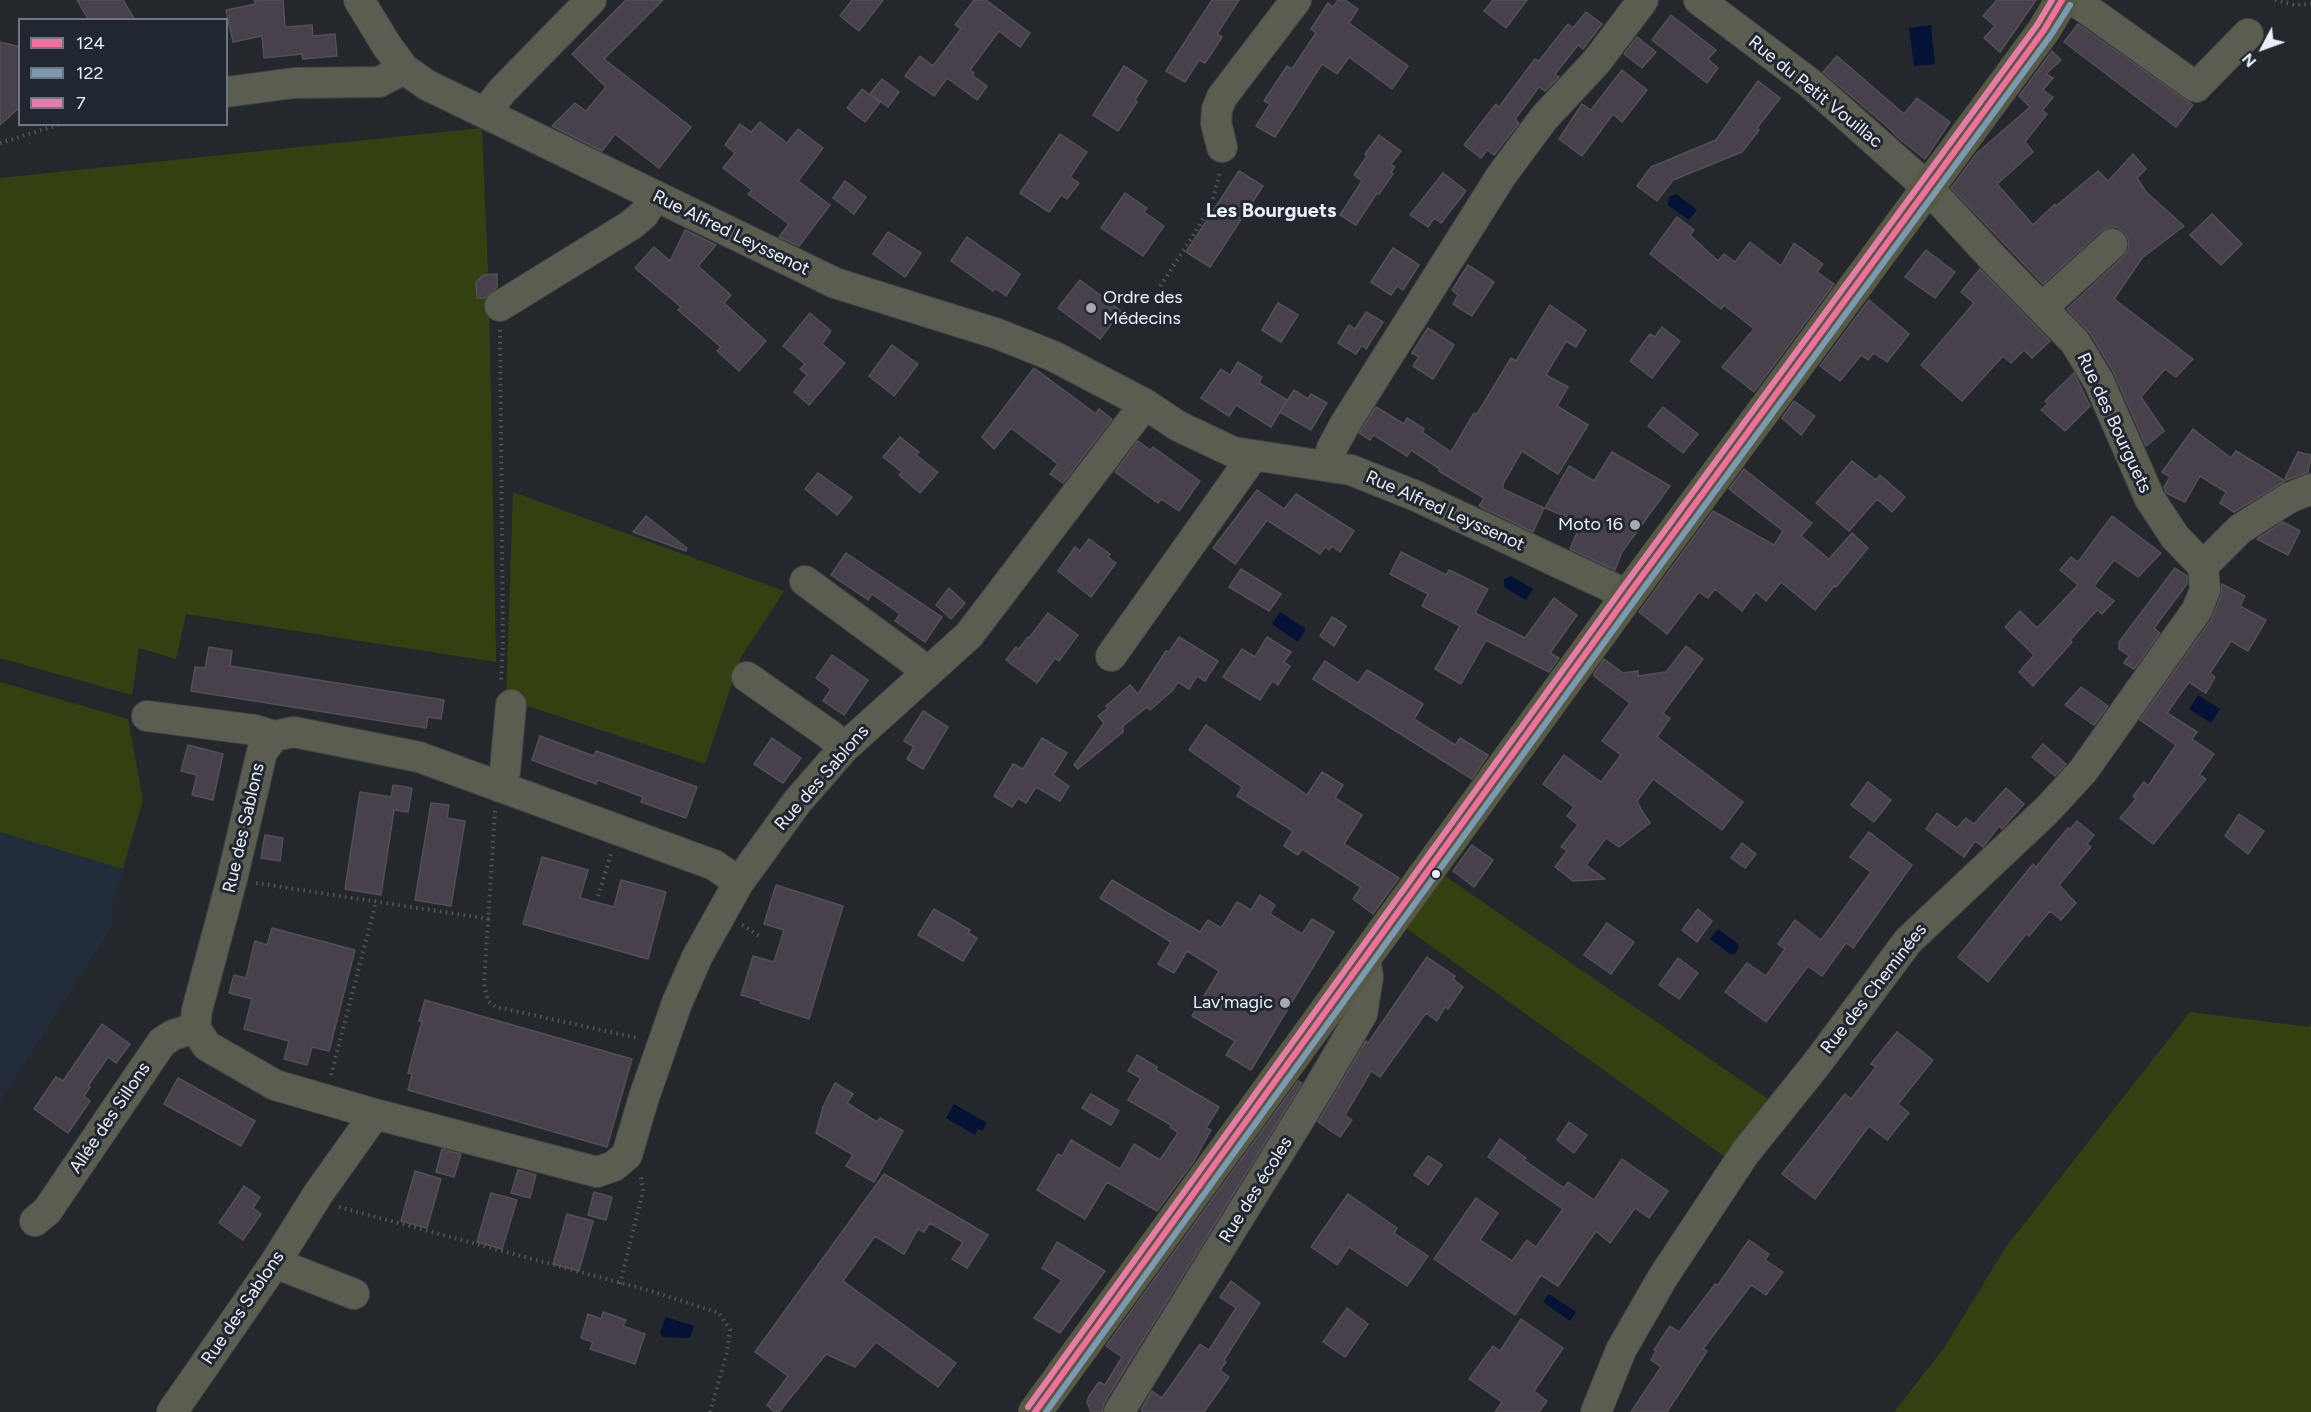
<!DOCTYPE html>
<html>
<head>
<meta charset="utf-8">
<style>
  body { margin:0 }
  #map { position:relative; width:2311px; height:1412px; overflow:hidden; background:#24282d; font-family:Figtree,sans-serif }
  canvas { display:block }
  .legend { position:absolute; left:18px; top:18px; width:210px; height:108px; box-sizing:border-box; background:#202731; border:2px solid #717780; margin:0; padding:8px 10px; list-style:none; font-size:18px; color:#ebf0f7 }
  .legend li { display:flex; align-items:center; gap:12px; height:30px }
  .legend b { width:30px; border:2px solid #717780 }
  .north { position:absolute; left:2233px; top:18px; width:60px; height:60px; -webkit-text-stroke:4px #202731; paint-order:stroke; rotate:229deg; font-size:16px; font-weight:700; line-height:24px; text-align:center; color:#ebf0f7 }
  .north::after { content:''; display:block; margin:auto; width:21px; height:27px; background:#ebf0f7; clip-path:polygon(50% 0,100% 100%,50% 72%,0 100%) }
</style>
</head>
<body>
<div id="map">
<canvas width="2311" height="1412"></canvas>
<ul class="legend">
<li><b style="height:8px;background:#f16e9f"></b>124</li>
<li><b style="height:8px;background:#7a9ab1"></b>122</li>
<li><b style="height:8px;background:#e67ca7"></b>7</li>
</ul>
<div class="north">N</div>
</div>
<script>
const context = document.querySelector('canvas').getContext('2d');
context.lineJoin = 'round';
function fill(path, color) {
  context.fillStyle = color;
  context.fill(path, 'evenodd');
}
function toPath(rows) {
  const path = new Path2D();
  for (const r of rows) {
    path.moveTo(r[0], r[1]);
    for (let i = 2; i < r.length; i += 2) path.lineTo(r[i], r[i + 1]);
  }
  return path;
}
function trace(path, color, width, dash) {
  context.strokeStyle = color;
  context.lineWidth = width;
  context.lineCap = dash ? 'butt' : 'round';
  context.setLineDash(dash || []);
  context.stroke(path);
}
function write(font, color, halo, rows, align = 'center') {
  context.font = font + ' Figtree,sans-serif';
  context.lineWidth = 6;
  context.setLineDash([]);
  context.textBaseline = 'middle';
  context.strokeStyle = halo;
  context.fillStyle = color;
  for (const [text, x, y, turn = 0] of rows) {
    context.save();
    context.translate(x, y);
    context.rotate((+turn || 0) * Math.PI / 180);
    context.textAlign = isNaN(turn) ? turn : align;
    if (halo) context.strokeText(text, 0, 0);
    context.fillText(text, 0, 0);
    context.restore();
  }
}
fill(toPath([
  [0,832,123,869,114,897,112,926,0,1101]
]), '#222c3a');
fill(toPath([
  [482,128,488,274,497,274,498,298,489,299,496,662,186,614,176,659,139,648,132,695,0,658,0,178],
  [513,492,784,591,740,659,705,764,506,699],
  [0,682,128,719,143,800,123,869,0,832],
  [1445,876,1771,1101,1725,1157,1406,928],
  [2190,1012,2309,1027,2311,1023,2311,1412,1894,1412,1944,1348,2006,1247]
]), '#334111');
fill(toPath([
  [1931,25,1935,64,1914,66,1909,28],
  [1676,194,1697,210,1689,220,1668,205,1669,197],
  [1511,576,1533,589,1526,600,1504,587,1504,579],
  [1280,612,1306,629,1298,642,1272,624],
  [2198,695,2220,709,2211,723,2189,709],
  [1718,929,1738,944,1739,948,1735,954,1730,954,1710,939],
  [954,1104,987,1123,982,1131,978,1129,975,1135,946,1118],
  [1549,1294,1576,1312,1570,1321,1543,1302],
  [666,1317,694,1326,690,1338,663,1337,660,1333]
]), '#031235');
const building = toPath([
  [77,0,123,0,135,20,89,20,77,0],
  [254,0,283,0,285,27,312,25,313,36,335,34,337,56,303,59,302,54,264,58,262,36,233,42,226,10,256,4,254,0],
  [626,0,663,0,604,59,691,127,659,168,615,134,602,151,552,126,575,103,586,111,606,87,572,54,626,0],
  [852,0,883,0,859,31,840,16,852,0],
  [974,0,986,0,1030,33,1020,47,999,31,970,70,974,73,972,75,987,86,977,100,947,78,934,96,905,76,920,56,933,66,961,29,955,25,974,0],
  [1212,0,1239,0,1217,34,1222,37,1213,51,1205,63,1199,60,1185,82,1166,71,1212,0],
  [1338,0,1345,0,1358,9,1349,23,1408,66,1392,89,1349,57,1337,74,1322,64,1275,137,1256,126,1270,104,1264,101,1287,66,1292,69,1316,33,1311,29,1328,3,1333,7,1338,0],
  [1493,0,1527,0,1506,28,1484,11,1493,0],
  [1997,0,2036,0,2000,52,1984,38,1995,26,1983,16,1997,0],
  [1586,12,1602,24,1583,49,1578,45,1555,74,1559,77,1545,91,1539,87,1515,119,1519,123,1494,155,1487,150,1481,158,1464,145,1496,104,1499,107,1535,59,1539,61,1568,24,1573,28,1586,12],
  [1671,15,1716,50,1708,59,1718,68,1707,83,1652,40,1671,15],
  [2078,24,2193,105,2176,127,2064,42,2078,24],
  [1637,37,1656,52,1642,68,1624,54,1637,37],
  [0,42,20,47,20,107,0,125,0,42],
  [2052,51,2061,60,2046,74,2053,78,2043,90,2053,97,2042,111,2047,114,2025,142,2033,152,1997,184,2033,225,2055,204,2056,206,2098,171,2108,181,2133,154,2146,169,2137,178,2146,192,2184,226,2142,258,2114,299,2193,359,2176,377,2165,369,2141,397,2164,431,2146,446,2114,373,2090,333,2067,309,2124,256,2128,250,2129,241,2125,233,2117,227,2109,227,2101,231,2043,284,1951,188,1977,153,2030,107,2019,96,2052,51],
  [1837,56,1904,114,1917,98,1950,122,1925,159,1897,137,1891,130,1823,72,1837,56],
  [1124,66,1147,81,1135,100,1137,102,1118,131,1093,115,1124,66],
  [1622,70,1647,90,1622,122,1613,114,1582,156,1559,139,1582,104,1591,110,1622,70],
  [882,79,899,92,888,107,870,94,882,79],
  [1758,81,1780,98,1757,128,1759,130,1742,152,1673,180,1657,201,1637,186,1651,167,1716,140,1758,81],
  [862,89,880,102,865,122,847,108,862,89],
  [760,122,787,143,798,129,823,148,798,181,830,205,799,246,779,237,789,224,748,194,752,190,723,168,735,153,725,145,740,124,751,132,760,122],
  [1060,134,1087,152,1070,177,1079,183,1067,199,1061,195,1049,212,1020,193,1060,134],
  [1379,135,1401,151,1391,164,1395,167,1391,172,1393,174,1379,194,1377,193,1356,225,1340,215,1362,181,1354,175,1367,156,1365,154,1379,135],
  [1239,171,1263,186,1210,267,1186,252,1239,171],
  [1443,173,1466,191,1441,223,1434,218,1428,227,1410,215,1443,173],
  [845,181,866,197,854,214,833,198,845,181],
  [1125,193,1147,208,1144,212,1164,226,1143,256,1101,228,1125,193],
  [2212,214,2242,244,2221,265,2190,235,2212,214],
  [1677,217,1694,230,1690,235,1718,261,1724,254,1735,262,1750,242,1781,266,1794,243,1823,264,1817,272,1834,284,1754,392,1722,367,1754,329,1724,305,1721,309,1650,254,1677,217],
  [685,230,716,245,698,266,731,295,724,303,766,341,739,371,717,351,721,347,678,310,681,307,635,268,654,247,670,261,685,230],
  [888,232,921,253,905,277,873,254,888,232],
  [967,237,1020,274,1006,296,995,288,993,291,951,261,967,237],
  [1393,248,1419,265,1403,290,1397,286,1391,295,1371,282,1393,248],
  [1926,250,1955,272,1935,298,1905,277,1926,250],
  [1468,265,1494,282,1472,316,1453,304,1458,295,1452,290,1468,265],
  [1980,269,2050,341,2032,358,2024,350,2011,363,2003,356,1962,401,1921,365,1974,303,1961,292,1980,269],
  [497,274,497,287,485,298,477,298,476,282,483,275,497,274],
  [1080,280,1121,311,1100,339,1058,308,1080,280],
  [1869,300,1909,334,1887,362,1874,353,1868,360,1861,355,1840,381,1820,366,1869,300],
  [1278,303,1298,315,1281,342,1262,330,1278,303],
  [1550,305,1586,330,1576,347,1566,341,1546,375,1568,387,1557,406,1588,425,1558,474,1522,451,1503,484,1503,489,1544,508,1533,532,1479,506,1484,498,1439,471,1440,469,1411,450,1407,456,1374,435,1370,440,1359,433,1376,407,1404,424,1407,418,1424,429,1422,432,1451,452,1474,413,1477,414,1511,358,1516,361,1550,305],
  [1366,312,1383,322,1366,349,1362,345,1356,354,1338,343,1349,325,1355,329,1366,312],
  [810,313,831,331,822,344,845,363,809,405,794,392,807,375,800,369,805,364,783,346,810,313],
  [1662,327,1680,341,1652,378,1630,361,1650,334,1655,337,1662,327],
  [1428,328,1454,345,1433,379,1413,366,1419,357,1412,353,1428,328],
  [892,345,918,364,894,396,869,376,892,345],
  [1238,362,1262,377,1259,383,1287,400,1271,427,1236,405,1229,416,1201,398,1221,369,1230,375,1238,362],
  [1034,368,1096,414,1099,409,1112,419,1063,483,1050,474,1058,464,1011,428,994,449,982,437,1034,368],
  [2074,373,2090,406,2065,431,2041,410,2048,404,2045,401,2074,373],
  [1294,390,1308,399,1311,394,1327,403,1311,430,1280,412,1294,390],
  [1794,401,1815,416,1801,435,1782,418,1794,401],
  [1663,407,1698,434,1683,453,1648,426,1663,407],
  [2193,429,2231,458,2236,451,2285,481,2234,512,2220,503,2226,492,2200,476,2185,502,2166,493,2164,487,2170,477,2162,472,2193,429],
  [900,437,919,452,916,455,938,472,920,493,899,475,902,472,883,457,900,437],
  [1138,441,1150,450,1153,447,1200,481,1179,511,1161,499,1158,503,1115,472,1138,441],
  [1612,452,1670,486,1622,552,1615,570,1570,549,1581,523,1545,508,1569,466,1594,481,1612,452],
  [2298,452,2311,455,2308,472,2287,480,2285,478,2298,452],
  [1852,461,1876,480,1880,475,1905,497,1892,512,1877,499,1849,531,1816,503,1852,461],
  [1744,469,1812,523,1801,536,1829,559,1852,533,1868,548,1836,587,1834,586,1815,610,1781,582,1766,601,1756,592,1742,611,1715,589,1708,598,1699,592,1667,634,1639,612,1713,511,1774,545,1783,531,1729,489,1744,469],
  [818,473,852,497,837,515,805,489,818,473],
  [1257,490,1284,509,1296,494,1354,531,1340,552,1332,546,1329,550,1325,547,1320,554,1267,520,1235,564,1213,548,1257,490],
  [646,516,687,548,686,551,633,532,646,516],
  [2112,516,2161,553,2138,577,2114,560,2094,586,2114,601,2102,614,2097,610,2070,640,2072,642,2033,686,2019,672,2034,655,2005,627,2020,611,2037,628,2078,585,2060,570,2071,557,2078,562,2112,516],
  [2283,522,2300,531,2288,555,2257,539,2283,522],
  [1089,539,1110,554,1108,557,1116,563,1091,597,1058,571,1075,547,1080,551,1089,539],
  [1401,552,1446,575,1449,570,1488,589,1475,613,1525,638,1554,598,1577,615,1550,653,1559,658,1549,672,1486,640,1461,684,1435,669,1460,626,1422,606,1428,594,1390,574,1401,552],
  [846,553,942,617,925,642,895,621,900,614,872,594,868,600,831,575,846,553],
  [2175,568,2187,576,2187,584,2154,628,2160,633,2134,669,2124,663,2129,656,2119,649,2119,642,2175,568],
  [1241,569,1281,594,1269,611,1229,587,1241,569],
  [2222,584,2245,596,2240,606,2266,620,2248,651,2231,641,2210,673,2215,677,2206,693,2189,682,2167,713,2197,732,2192,739,2214,754,2199,775,2206,779,2153,844,2120,818,2136,799,2133,796,2144,782,2148,786,2176,745,2140,720,2211,620,2221,596,2222,584],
  [949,588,965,603,951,619,936,605,949,588],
  [1048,613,1078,635,1059,661,1055,658,1037,683,1006,660,1016,647,1019,649,1028,637,1029,638,1048,613],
  [1332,617,1346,626,1334,646,1320,636,1332,617],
  [1179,637,1218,661,1205,681,1197,676,1189,689,1178,682,1172,691,1150,710,1147,707,1123,726,1123,732,1078,769,1074,765,1104,723,1098,716,1108,708,1106,706,1130,685,1138,694,1166,651,1169,652,1179,637],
  [1267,637,1291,652,1284,662,1290,666,1278,685,1272,681,1260,700,1223,677,1242,649,1255,657,1267,637],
  [1686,646,1703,659,1663,713,1670,718,1657,737,1743,802,1722,830,1653,779,1637,801,1642,811,1650,823,1619,847,1606,838,1586,865,1605,879,1573,881,1555,867,1567,851,1561,847,1578,825,1567,816,1574,807,1543,784,1564,755,1601,782,1621,755,1602,741,1630,703,1594,676,1594,674,1604,659,1623,673,1638,671,1638,676,1666,672,1686,646],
  [209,647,232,651,230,666,444,700,441,719,428,717,426,728,191,691,195,667,205,668,209,647],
  [832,655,868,680,844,715,823,701,831,689,816,678,832,655],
  [1325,661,1358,683,1367,670,1423,704,1414,719,1455,745,1460,738,1488,755,1472,779,1313,679,1325,661],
  [2081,687,2108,706,2094,725,2065,705,2081,687],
  [923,711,948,727,923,769,907,759,914,747,904,741,923,711],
  [1206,725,1307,795,1322,772,1343,785,1335,798,1362,815,1344,844,1399,878,1373,914,1353,899,1361,887,1302,849,1298,855,1284,846,1293,831,1237,796,1242,787,1189,750,1206,725],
  [540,736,594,756,596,751,697,787,686,818,641,802,643,797,598,780,596,784,532,760,540,736],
  [772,738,801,758,783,783,754,764,772,738],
  [1042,738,1067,753,1053,775,1069,786,1060,801,1036,787,1026,803,1018,798,1012,807,994,796,1013,764,1023,769,1042,738],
  [2043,744,2066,764,2055,776,2032,757,2043,744],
  [188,745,223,754,213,800,192,795,197,775,181,771,188,745],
  [1868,782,1891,800,1874,822,1851,805,1868,782],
  [393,785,412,788,408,812,394,810,381,895,345,889,360,792,391,797,393,785],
  [2006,788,2024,804,2002,829,1999,826,1983,847,1975,841,1964,857,1926,829,1937,813,1957,828,1966,818,1974,824,2006,788],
  [431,803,449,805,447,818,465,821,451,906,415,900,431,803],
  [2239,814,2264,831,2248,854,2225,836,2239,814],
  [2077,821,2094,835,2087,844,2091,847,2059,885,2076,903,2061,920,2050,911,2029,936,2026,934,1988,982,1958,957,2033,864,2036,867,2068,828,2070,829,2077,821],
  [1869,832,1912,865,1853,948,1846,943,1822,976,1808,966,1766,1022,1725,992,1747,963,1766,976,1785,949,1778,944,1795,920,1821,940,1871,872,1850,857,1869,832],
  [265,835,283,838,280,861,261,858,265,835],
  [1742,843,1756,854,1745,868,1731,858,1742,843],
  [1472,845,1493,860,1474,887,1453,871,1472,845],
  [542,857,588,870,580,898,614,907,621,880,666,892,648,959,523,924,542,857],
  [1112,880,1200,932,1208,920,1221,928,1237,902,1251,910,1260,895,1275,905,1270,914,1302,934,1312,919,1334,932,1251,1070,1226,1055,1235,1041,1192,1016,1219,971,1187,951,1174,973,1158,964,1171,942,1100,898,1112,880],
  [776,885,843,906,809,1019,760,1003,761,1001,741,995,753,956,774,962,784,930,764,924,776,885],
  [934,909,970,930,968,933,977,938,963,961,918,935,934,909],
  [1698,909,1712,921,1697,942,1682,930,1698,909],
  [1607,923,1634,942,1611,974,1584,955,1607,923],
  [272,928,355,950,329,1051,312,1047,307,1065,284,1059,289,1041,244,1029,252,999,229,993,234,975,246,978,255,941,267,945,272,928],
  [1427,957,1455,976,1453,979,1463,987,1448,1009,1445,1007,1437,1021,1426,1013,1380,1077,1371,1071,1345,1115,1352,1120,1340,1137,1318,1122,1366,1041,1368,1043,1427,957],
  [1678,958,1698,973,1679,999,1659,985,1678,958],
  [425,1000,632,1059,607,1147,408,1090,412,1074,408,1073,422,1021,419,1021,425,1000],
  [102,1024,130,1044,116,1063,108,1057,88,1086,90,1087,84,1096,90,1101,68,1133,34,1109,56,1077,63,1081,102,1024],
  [1897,1032,1933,1060,1898,1104,1909,1113,1887,1140,1869,1126,1815,1199,1782,1174,1845,1094,1851,1099,1876,1067,1871,1064,1897,1032],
  [1137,1055,1157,1067,1156,1070,1219,1107,1206,1128,1211,1130,1194,1161,1157,1211,1107,1182,1085,1219,1037,1190,1058,1154,1062,1156,1071,1140,1120,1169,1134,1144,1160,1160,1178,1133,1170,1127,1171,1125,1128,1100,1141,1078,1128,1071,1137,1055],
  [178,1078,255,1121,241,1146,164,1104,178,1078],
  [1298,1081,1302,1083,1104,1403,1102,1412,1091,1412,1087,1402,1089,1396,1099,1382,1105,1385,1122,1357,1106,1346,1298,1081],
  [835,1083,853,1094,847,1103,877,1122,880,1118,903,1131,874,1182,846,1166,853,1155,816,1133,823,1107,835,1083],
  [1091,1094,1119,1111,1111,1125,1082,1108,1091,1094],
  [1569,1122,1587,1135,1574,1153,1557,1140,1569,1122],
  [1500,1139,1526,1158,1524,1160,1564,1188,1568,1182,1594,1200,1622,1159,1668,1191,1649,1218,1635,1208,1610,1243,1596,1231,1558,1286,1541,1275,1515,1315,1434,1259,1476,1198,1498,1213,1480,1240,1512,1261,1527,1240,1536,1247,1563,1209,1488,1157,1500,1139],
  [442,1149,461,1154,454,1177,436,1172,442,1149],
  [1428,1156,1442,1165,1428,1185,1414,1175,1428,1156],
  [518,1170,536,1175,530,1198,511,1193,518,1170],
  [415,1171,441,1179,427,1228,401,1221,415,1171],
  [884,1174,988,1235,967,1268,952,1259,963,1242,930,1223,924,1232,918,1229,904,1254,875,1236,843,1281,956,1363,938,1387,876,1342,855,1367,826,1354,779,1412,775,1412,767,1405,788,1376,755,1352,884,1174],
  [244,1186,260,1197,253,1208,261,1214,243,1240,219,1223,244,1186],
  [594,1192,612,1197,606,1220,588,1215,594,1192],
  [491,1193,517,1200,502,1249,477,1242,491,1193],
  [1348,1194,1397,1228,1394,1233,1428,1256,1407,1286,1349,1247,1337,1265,1311,1247,1348,1194],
  [567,1214,593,1221,579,1271,553,1264,567,1214],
  [1749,1240,1769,1254,1765,1260,1783,1272,1766,1295,1751,1285,1703,1349,1707,1351,1667,1412,1631,1412,1661,1367,1651,1360,1656,1351,1654,1350,1670,1326,1679,1332,1715,1284,1718,1285,1749,1240],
  [1057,1242,1105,1271,1060,1333,1034,1318,1062,1280,1042,1268,1057,1242],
  [1231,1281,1260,1303,1224,1360,1226,1362,1220,1370,1229,1377,1204,1412,1143,1412,1141,1410,1152,1391,1162,1398,1200,1344,1209,1350,1236,1308,1220,1297,1231,1281],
  [1347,1308,1368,1324,1345,1357,1323,1342,1347,1308],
  [603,1312,626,1320,623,1326,645,1334,635,1364,590,1349,593,1342,581,1338,588,1314,601,1319,603,1312],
  [1521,1319,1563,1348,1534,1391,1547,1401,1539,1412,1495,1412,1502,1402,1469,1379,1493,1346,1500,1351,1521,1319]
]);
fill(building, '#48404b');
trace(building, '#515156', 1.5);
const minor = toPath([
  [359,0,387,46,404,69,427,85,835,283,998,334,1053,356,1145,404,1178,426,1233,452,1351,470,1416,496,1628,595],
  [1699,0,1811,84,1927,187,1992,257,2075,342,2099,382,2150,499,2175,537,2203,566,2240,529,2289,498,2311,489],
  [2074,0,2196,87,2248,34],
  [226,92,294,83,379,82,404,69],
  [486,112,502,91,591,0],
  [1222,147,1216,123,1217,109,1222,97,1296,0],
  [500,306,631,225,644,214,654,197],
  [2043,307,2112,244],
  [1327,466,1332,448,1345,424,1501,176,1544,118,1597,61,1643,0],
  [805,581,914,661,925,675],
  [1111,656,1253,456],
  [747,677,830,735,844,748],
  [147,716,255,730,274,736],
  [500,787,505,771,511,705],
  [375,1114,275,1085,207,1046,195,1028,197,1010,232,879,262,752,274,736,294,732,419,757,714,865,739,882],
  [35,1221,47,1211,162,1042,173,1035,195,1028],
  [275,1263,354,1294],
  [172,1412,275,1263,318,1194,375,1114,597,1172,614,1166,627,1155,644,1097,677,1003,697,957,739,882,797,802,844,748,969,635,1145,404],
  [1119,1412,1318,1089,1362,1014,1368,977,1365,959],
  [1596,1412,1621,1350,1663,1277,1745,1153,1818,1062,1908,941,2046,811,2083,771,2197,610,2205,590,2203,566]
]);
const major = toPath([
  [1035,1412,1628,595,2044,30,2062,0]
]);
trace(minor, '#414448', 32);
trace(major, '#414448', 34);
trace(toPath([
  [2275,0,2294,5,2311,4],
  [0,143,61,124],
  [1159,298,1161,285,1199,226,1213,199,1220,172],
  [500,330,503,643,501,682],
  [495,811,484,984,488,1001,496,1007,638,1038],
  [256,883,489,919],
  [598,896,611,854],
  [742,925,761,937],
  [331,1075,376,902],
  [339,1207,651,1291,719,1313,730,1330,727,1352,710,1412],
  [620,1284,643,1191,641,1177]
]), '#555850', 4, [1.5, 4.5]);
trace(minor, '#5b5d50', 30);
trace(major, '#585942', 33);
trace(toPath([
  [1035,1412,1628,595,2044,30,2062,0]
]), '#f16e9f', 6);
trace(toPath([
  [1046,1412,1635,600,2051,35,2070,5]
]), '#7a9ab1', 6);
trace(toPath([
  [1028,1407,1621,590,2037,25,2052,0]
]), '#e67ca7', 6);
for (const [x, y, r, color] of [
  [1091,308,6,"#a5aab0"],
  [1635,525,6,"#a5aab0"],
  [1436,874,5,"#ebf0f7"],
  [1285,1003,6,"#a5aab0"]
]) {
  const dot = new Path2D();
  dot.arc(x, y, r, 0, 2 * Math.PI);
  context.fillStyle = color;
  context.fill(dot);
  trace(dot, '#202731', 2);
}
write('18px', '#ebf0f7', '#202731', [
  ["Rue du Petit Vouillac",1815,92,39],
  ["Rue Alfred Leyssenot",731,233,26],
  ["Rue des Bourguets",2114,423,65],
  ["Rue Alfred Leyssenot",1445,511,24],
  ["Rue des Sablons",822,778,-49],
  ["Rue des Sablons",244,828,-77],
  ["Rue des Cheminées",1874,989,-52],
  ["Allée des Sillons",110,1118,-56],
  ["Rue des écoles",1256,1190,-58],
  ["Rue des Sablons",243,1308,-56]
]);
write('18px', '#ebf0f7', '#202731', [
  ["Ordre des",1103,298,"left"],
  ["Médecins",1103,319,"left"],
  ["Moto 16",1623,525],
  ["Lav'magic",1273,1003]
], 'right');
write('bold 20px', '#ebf0f7', '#202731', [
  ["Les Bourguets",1271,211]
]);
</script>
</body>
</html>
